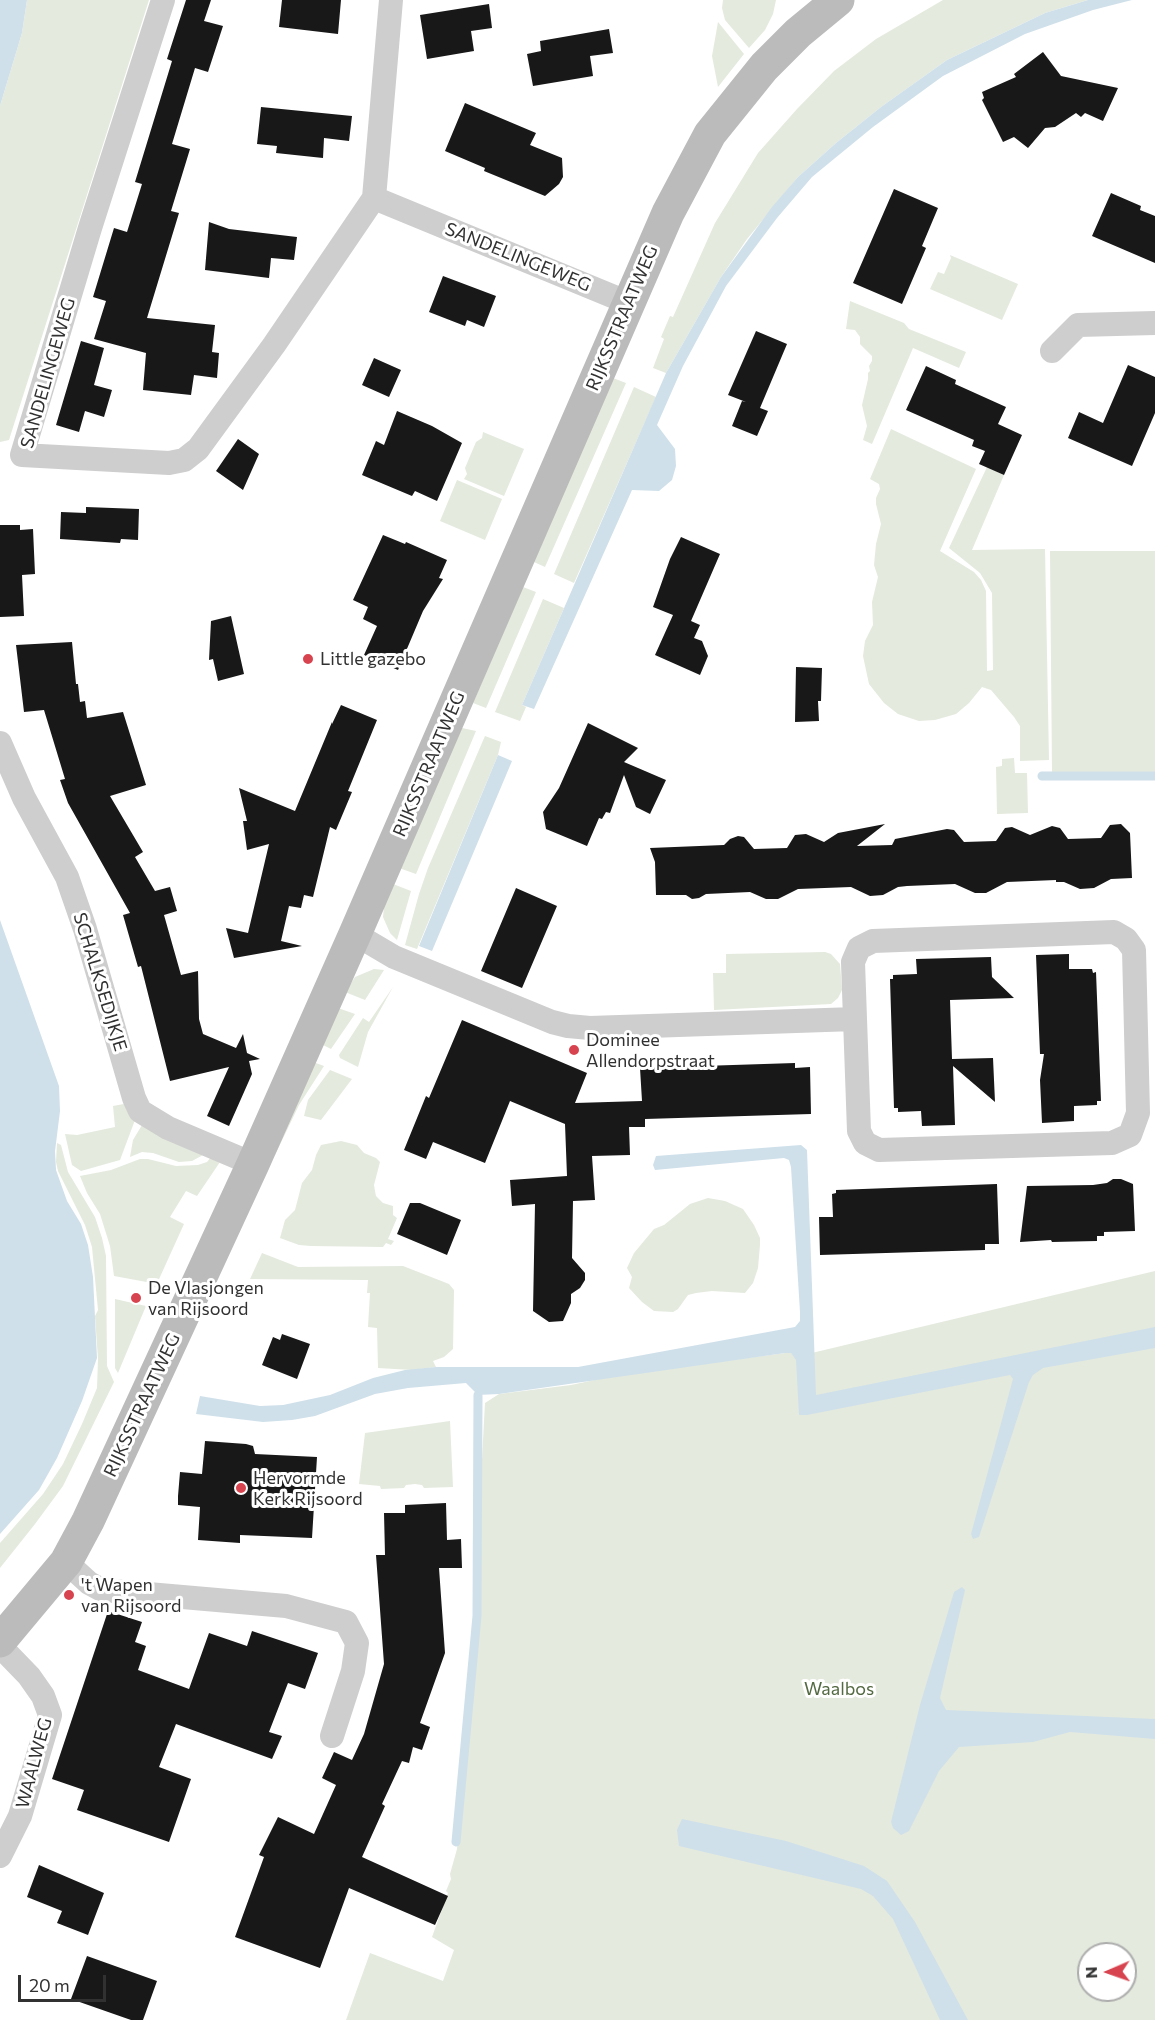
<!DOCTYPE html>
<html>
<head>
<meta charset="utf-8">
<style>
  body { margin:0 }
  #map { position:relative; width:1155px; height:2020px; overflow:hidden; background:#fff; font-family:Commissioner,sans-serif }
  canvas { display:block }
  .north { position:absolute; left:1077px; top:1942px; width:60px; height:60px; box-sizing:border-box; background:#fff; border:2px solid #adadad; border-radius:50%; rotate:268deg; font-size:16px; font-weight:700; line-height:24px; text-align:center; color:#313131 }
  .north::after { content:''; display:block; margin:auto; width:21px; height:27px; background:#d7444f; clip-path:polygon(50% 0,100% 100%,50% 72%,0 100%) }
  .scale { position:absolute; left:18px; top:1975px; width:88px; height:27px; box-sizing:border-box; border:3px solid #313131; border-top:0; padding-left:8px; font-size:18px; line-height:21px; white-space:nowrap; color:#313131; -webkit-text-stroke:4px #fff; paint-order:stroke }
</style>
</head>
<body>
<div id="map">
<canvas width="1155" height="2020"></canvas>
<div class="north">N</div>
<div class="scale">20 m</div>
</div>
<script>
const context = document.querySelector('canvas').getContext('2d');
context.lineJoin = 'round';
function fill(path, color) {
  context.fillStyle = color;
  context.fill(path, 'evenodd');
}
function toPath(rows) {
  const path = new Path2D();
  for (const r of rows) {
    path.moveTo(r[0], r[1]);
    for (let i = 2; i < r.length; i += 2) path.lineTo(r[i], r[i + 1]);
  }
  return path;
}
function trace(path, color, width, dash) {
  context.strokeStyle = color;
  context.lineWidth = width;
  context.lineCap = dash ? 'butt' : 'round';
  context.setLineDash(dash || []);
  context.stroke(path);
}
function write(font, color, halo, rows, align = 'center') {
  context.font = font + ' Commissioner,sans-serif';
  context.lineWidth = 6;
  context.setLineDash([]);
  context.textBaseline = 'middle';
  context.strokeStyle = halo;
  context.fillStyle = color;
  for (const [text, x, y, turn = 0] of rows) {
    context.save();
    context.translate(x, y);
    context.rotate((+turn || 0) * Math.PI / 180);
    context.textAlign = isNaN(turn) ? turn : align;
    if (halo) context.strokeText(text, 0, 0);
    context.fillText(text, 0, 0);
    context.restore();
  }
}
fill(toPath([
  [27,0,149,0,9,440,0,442,0,106,22,33],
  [723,0,776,0,773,14,765,30,749,48,725,20,722,8],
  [943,0,1088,0,1045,13,947,60,881,107,836,143,798,177,747,239,721,277,666,373,653,368,664,339,661,337,670,316,673,317,715,223,758,153,797,109,834,71,876,39],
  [718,22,744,54,718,87,712,56],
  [950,255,1018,284,1002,320,930,289,938,272,944,274,951,258],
  [850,301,904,323,909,329,966,352,959,368,913,348,872,444,863,440,867,426,862,405,868,379,868,373,870,371,869,366,872,361,872,356,860,344,860,337,855,330,846,329],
  [613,378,626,383,545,567,534,562],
  [634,387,656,397,574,583,554,574],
  [891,429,976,469,940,551,974,572,981,580,986,591,987,671,993,670,992,593,980,573,949,548,987,467,1004,475,972,550,1045,549,1049,760,1020,761,1020,726,1014,717,991,690,982,687,969,703,956,714,935,720,919,721,898,714,884,703,869,684,863,656,865,641,873,625,872,602,878,577,874,565,876,544,881,524,876,504,876,498,880,489,879,484,870,479],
  [483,432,524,449,504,496,464,479,467,474,465,468,476,442,482,438],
  [457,480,502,499,485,540,440,521],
  [1050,551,1155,551,1155,772,1052,773],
  [523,587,536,592,486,708,473,703],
  [543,599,564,608,522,705,526,707,520,721,495,712],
  [462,728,476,731,416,874,399,868],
  [485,736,501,742,498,755,417,949,405,945,419,894,428,868],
  [1014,758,1015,773,1027,773,1028,813,997,814,996,767,1002,766,1002,759],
  [393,884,411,891,397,940,390,933,383,917,384,907],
  [825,952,831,954,840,964,842,990,838,998,831,1004,714,1010,713,973,726,973,726,954],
  [374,969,384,970,365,1000,345,992,355,977],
  [393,987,368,1032,358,1067,340,1058,339,1055,363,1018,369,1022],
  [338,1008,355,1014,331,1049,323,1045],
  [313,1062,324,1066,299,1105,275,1155,273,1155],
  [330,1070,352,1079,321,1120,304,1116,308,1100],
  [129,1103,135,1120,120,1160,81,1171,72,1165,65,1134,77,1135,115,1127,113,1106],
  [142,1125,203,1155,192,1161,179,1162,153,1153,142,1152,130,1157,133,1140],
  [341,1141,357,1145,364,1153,376,1158,380,1162,374,1185,375,1191,376,1196,383,1203,393,1206,393,1215,397,1218,388,1239,394,1241,391,1245,386,1243,383,1247,311,1246,299,1245,280,1238,285,1220,295,1210,302,1183,312,1170,316,1155,321,1145],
  [57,1143,61,1145,68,1172,95,1217,102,1238,106,1256,107,1366,114,1382,63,1486,35,1524,0,1568,0,1543,43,1494,63,1464,82,1424,97,1388,98,1359,95,1316,98,1310,92,1247,85,1225,58,1171,56,1162],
  [211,1157,220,1162,197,1196,186,1191,170,1217,184,1224,155,1288,152,1283,114,1276,110,1246,100,1214,87,1193,80,1176,111,1170,140,1159,148,1159,176,1166,198,1165,207,1162],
  [708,1198,725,1201,743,1209,754,1225,760,1238,760,1245,758,1268,753,1283,745,1293,712,1291,696,1293,688,1295,678,1309,673,1312,654,1311,642,1302,629,1288,632,1277,627,1268,634,1253,654,1229,664,1225,690,1204],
  [262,1253,298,1267,403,1266,449,1284,454,1290,453,1349,444,1357,433,1361,436,1367,412,1370,378,1368,377,1328,368,1327,370,1293,367,1293,368,1280,250,1279],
  [1155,1271,1155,2020,346,2020,370,1953,443,1981,454,1950,432,1937,448,1893,446,1891,451,1879,450,1874,457,1849,465,1778,485,1403,499,1394,571,1385,618,1375,785,1353,791,1353,795,1357],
  [1089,1954,1125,1954,1125,1990,1089,1990],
  [115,1299,146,1306,118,1373,115,1368],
  [450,1421,453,1487,424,1488,422,1485,415,1484,406,1485,404,1488,381,1489,380,1486,359,1484,365,1433]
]), '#e4eade');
fill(toPath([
  [0,0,27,0,22,33,0,106],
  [1088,0,1132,0,1093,10,1025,34,943,76,873,127,812,177,777,218,726,286,683,366,657,425,675,449,676,466,672,480,659,491,632,490,534,709,522,705,666,373,721,277,772,207,798,177,836,143,881,107,947,60,1045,13],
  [498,755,512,761,432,951,419,946],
  [0,920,59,1086,60,1111,55,1151,56,1170,67,1201,81,1224,88,1245,93,1277,97,1358,82,1401,57,1458,39,1490,0,1534],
  [801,1145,807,1150,816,1395,1155,1327,1155,1348,1043,1368,1033,1375,1029,1382,979,1537,973,1539,971,1534,1013,1379,1010,1375,807,1415,799,1415,796,1360,791,1353,785,1353,499,1394,478,1395,466,1383,408,1388,375,1394,315,1416,292,1420,263,1422,196,1414,200,1396,260,1406,283,1405,330,1395,373,1378,405,1370,436,1367,578,1367,795,1327,800,1321,800,1312,791,1167,789,1160,784,1158,655,1170,653,1165,656,1156],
  [962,1587,965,1590,940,1698,946,1710,1155,1719,1155,1739,1070,1732,1033,1742,959,1747,939,1771,909,1831,901,1835,893,1828,891,1822,920,1705,954,1592],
  [682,1819,786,1841,864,1866,887,1881,915,1922,968,2020,940,2020,893,1919,873,1896,861,1889,679,1846,677,1830]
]), '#cfe0ea');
trace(toPath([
  [1042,776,1155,776],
  [456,1842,477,1616,478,1395]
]), '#cfe0ea', 9);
fill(toPath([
  [186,0,211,0,204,21,223,26,208,72,195,68,172,144,190,149,171,211,179,213,147,318,215,325,212,352,219,353,217,378,194,375,191,395,143,390,146,353,94,339,106,301,93,297,114,228,127,232,142,184,135,182,172,61,167,59],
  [282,0,341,0,338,34,279,27],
  [489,4,492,28,471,31,474,51,427,59,420,15],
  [609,29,613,53,590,56,593,76,533,86,527,54,541,51,540,41],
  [1043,52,1061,76,1118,88,1103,121,1085,113,1081,117,1076,113,1055,127,1045,128,1028,148,1014,137,1003,142,982,100,984,98,982,92,1016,77,1014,74],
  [465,103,536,133,530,145,562,158,563,177,559,184,545,196,484,171,485,168,445,151],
  [261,107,352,116,349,141,324,138,323,158,276,153,277,146,257,144],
  [894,189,938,208,922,246,926,248,902,304,853,283],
  [1111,193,1141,206,1140,210,1155,216,1155,263,1092,236],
  [209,222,229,229,297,237,294,260,271,258,269,278,205,270],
  [443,276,496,296,484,327,467,320,465,326,429,312],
  [756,331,787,344,760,408,768,411,757,436,732,426,742,401,746,402,728,395],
  [81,341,104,348,94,385,112,390,104,417,85,411,79,432,56,425],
  [374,358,401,370,389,397,362,385],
  [1128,365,1155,377,1155,413,1132,466,1068,438,1079,412,1103,423],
  [926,366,956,380,955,384,1006,407,998,424,1022,435,1004,475,979,464,985,451,972,446,974,440,906,410],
  [397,411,432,426,462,443,437,501,415,491,412,496,362,475,376,441,384,445],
  [238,439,259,454,243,490,216,471],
  [86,507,139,509,138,540,121,539,120,543,60,539,61,512,86,513],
  [0,525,20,525,20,530,33,529,35,574,22,575,24,616,0,617],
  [383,535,405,544,406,542,447,560,439,578,443,579,423,611,398,670,364,655,377,626,363,619,368,607,353,600],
  [681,537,720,554,691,621,700,625,694,638,702,641,708,656,700,675,655,655,673,615,653,607,670,559],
  [231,616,244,674,218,681,213,659,209,660,211,621],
  [72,642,76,684,78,684,80,702,85,701,87,718,123,712,146,785,110,796,143,852,135,857,155,891,170,887,177,911,164,915,181,975,198,971,199,1019,203,1034,236,1048,243,1034,247,1053,260,1059,249,1061,252,1074,229,1126,207,1116,229,1067,170,1081,141,966,138,967,123,915,130,913,68,803,60,780,65,779,44,710,24,712,16,645],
  [796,667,822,668,821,701,818,701,819,721,795,722],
  [341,705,377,720,348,791,352,792,336,830,330,827,313,897,304,895,301,908,289,906,281,941,302,946,234,958,226,928,248,933,269,844,247,850,243,821,247,821,239,788,295,811,332,722,332,724],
  [588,723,638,748,624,762,666,780,650,814,636,807,624,775,610,813,606,812,602,819,599,818,587,846,546,829,543,812,559,788],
  [885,824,857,846,892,845,895,839,947,829,954,830,964,842,996,841,1005,828,1012,827,1030,835,1052,826,1060,828,1068,839,1101,838,1110,825,1121,824,1130,833,1132,878,1111,879,1094,888,1080,889,1064,882,1056,882,1056,880,1007,882,986,893,975,893,955,884,907,886,898,887,883,895,870,896,851,887,798,889,778,899,766,899,750,892,706,894,699,898,692,899,686,895,656,895,655,862,650,848,724,845,730,839,738,836,744,837,754,849,787,848,795,835,806,834,824,842,838,833],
  [516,888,557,906,522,988,481,971],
  [1069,954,1069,969,1092,969,1093,973,1096,972,1101,1101,1097,1101,1097,1105,1074,1106,1074,1121,1042,1123,1040,1080,1044,1054,1040,1054,1036,955],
  [991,957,992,977,1014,998,950,1000,952,1059,993,1058,995,1102,953,1066,955,1125,922,1126,921,1111,898,1112,898,1108,894,1108,890,979,893,979,893,975,917,974,916,959],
  [462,1020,587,1073,575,1103,642,1101,640,1068,795,1063,795,1068,810,1067,811,1114,645,1119,645,1127,629,1127,630,1155,592,1156,595,1200,573,1201,572,1258,585,1273,585,1280,580,1288,571,1294,571,1303,563,1321,549,1322,533,1311,535,1204,512,1206,510,1180,567,1176,565,1124,510,1101,485,1163,433,1142,426,1159,404,1150,426,1096,429,1098],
  [1113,1179,1121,1179,1133,1184,1135,1231,1104,1232,1104,1236,1097,1236,1097,1241,1052,1242,1051,1240,1020,1242,1027,1186,1093,1185,1107,1183],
  [997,1184,999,1244,985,1244,985,1250,820,1255,819,1217,833,1217,832,1194,836,1193,836,1190],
  [410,1203,420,1203,461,1220,447,1255,397,1234],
  [282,1334,310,1344,297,1379,262,1365,273,1337,280,1340],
  [205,1441,246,1444,253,1446,255,1454,317,1457,312,1538,240,1535,240,1543,198,1540,200,1507,178,1505,178,1496,180,1472,202,1474],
  [446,1503,447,1540,461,1539,462,1568,439,1568,445,1653,420,1723,430,1727,422,1750,413,1747,409,1763,402,1761,382,1804,385,1806,362,1857,448,1896,435,1925,349,1888,320,1968,235,1937,264,1857,259,1855,278,1817,314,1834,336,1785,322,1778,334,1752,352,1760,364,1734,384,1664,376,1555,385,1555,384,1513,405,1513,405,1505],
  [108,1611,142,1622,135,1642,146,1646,138,1670,189,1689,209,1633,247,1646,252,1631,318,1653,305,1689,288,1683,269,1732,282,1736,272,1759,176,1724,159,1767,191,1779,169,1842,77,1810,84,1790,52,1779],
  [39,1865,104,1893,88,1935,57,1923,62,1911,27,1897],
  [87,1956,157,1981,143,2020,131,2020,71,1999]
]), '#181818');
trace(toPath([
  [163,0,90,228,22,455,169,463,184,460,198,449,274,345,374,198,391,0],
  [374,198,629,303],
  [1052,351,1078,325,1155,323],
  [0,743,24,798,67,877,85,929,134,1098,140,1111,168,1128,253,1164],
  [355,934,394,957,552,1022,568,1026,590,1028,855,1019,859,1131,865,1143,879,1150,1112,1143,1130,1135,1138,1113,1134,950,1126,939,1114,932,873,941,859,948,853,962,855,1019],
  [66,1562,89,1583,102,1590,286,1606,346,1622,357,1643,353,1671,332,1736],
  [0,1646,29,1676,43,1696,50,1715,20,1816,0,1856]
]), '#cecece', 24);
trace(toPath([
  [0,1641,66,1562,88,1521,253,1164,355,934,668,213,710,134,764,67,798,33,838,0]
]), '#bbb', 33);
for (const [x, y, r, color] of [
  [308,659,6,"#d7444f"],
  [574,1050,6,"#d7444f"],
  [136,1298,6,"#d7444f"],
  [241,1488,6,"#d7444f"],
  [69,1595,6,"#d7444f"]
]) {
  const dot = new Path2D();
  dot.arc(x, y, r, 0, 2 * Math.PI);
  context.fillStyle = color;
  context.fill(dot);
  trace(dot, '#fff', 2);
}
write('18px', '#313131', '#fff', [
  ["SANDELINGEWEG",518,257,22],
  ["RIJKSSTRAATWEG",622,318,-67],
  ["SANDELINGEWEG",48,373,-74],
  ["RIJKSSTRAATWEG",429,764,-67],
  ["SCHALKSEDIJKJE",100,982,73],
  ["RIJKSSTRAATWEG",142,1405,-65],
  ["WAALWEG",34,1763,-75]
]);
write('18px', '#313131', '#fff', [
  ["Little gazebo",320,659],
  ["Dominee",586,1040],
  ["Allendorpstraat",586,1061],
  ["De Vlasjongen",148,1288],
  ["van Rijsoord",148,1309],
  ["Hervormde",253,1478],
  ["Kerk Rijsoord",253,1499],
  ["'t Wapen",81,1585],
  ["van Rijsoord",81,1606]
], 'left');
write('18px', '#546a42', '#fff', [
  ["Waalbos",839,1689]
]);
</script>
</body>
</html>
